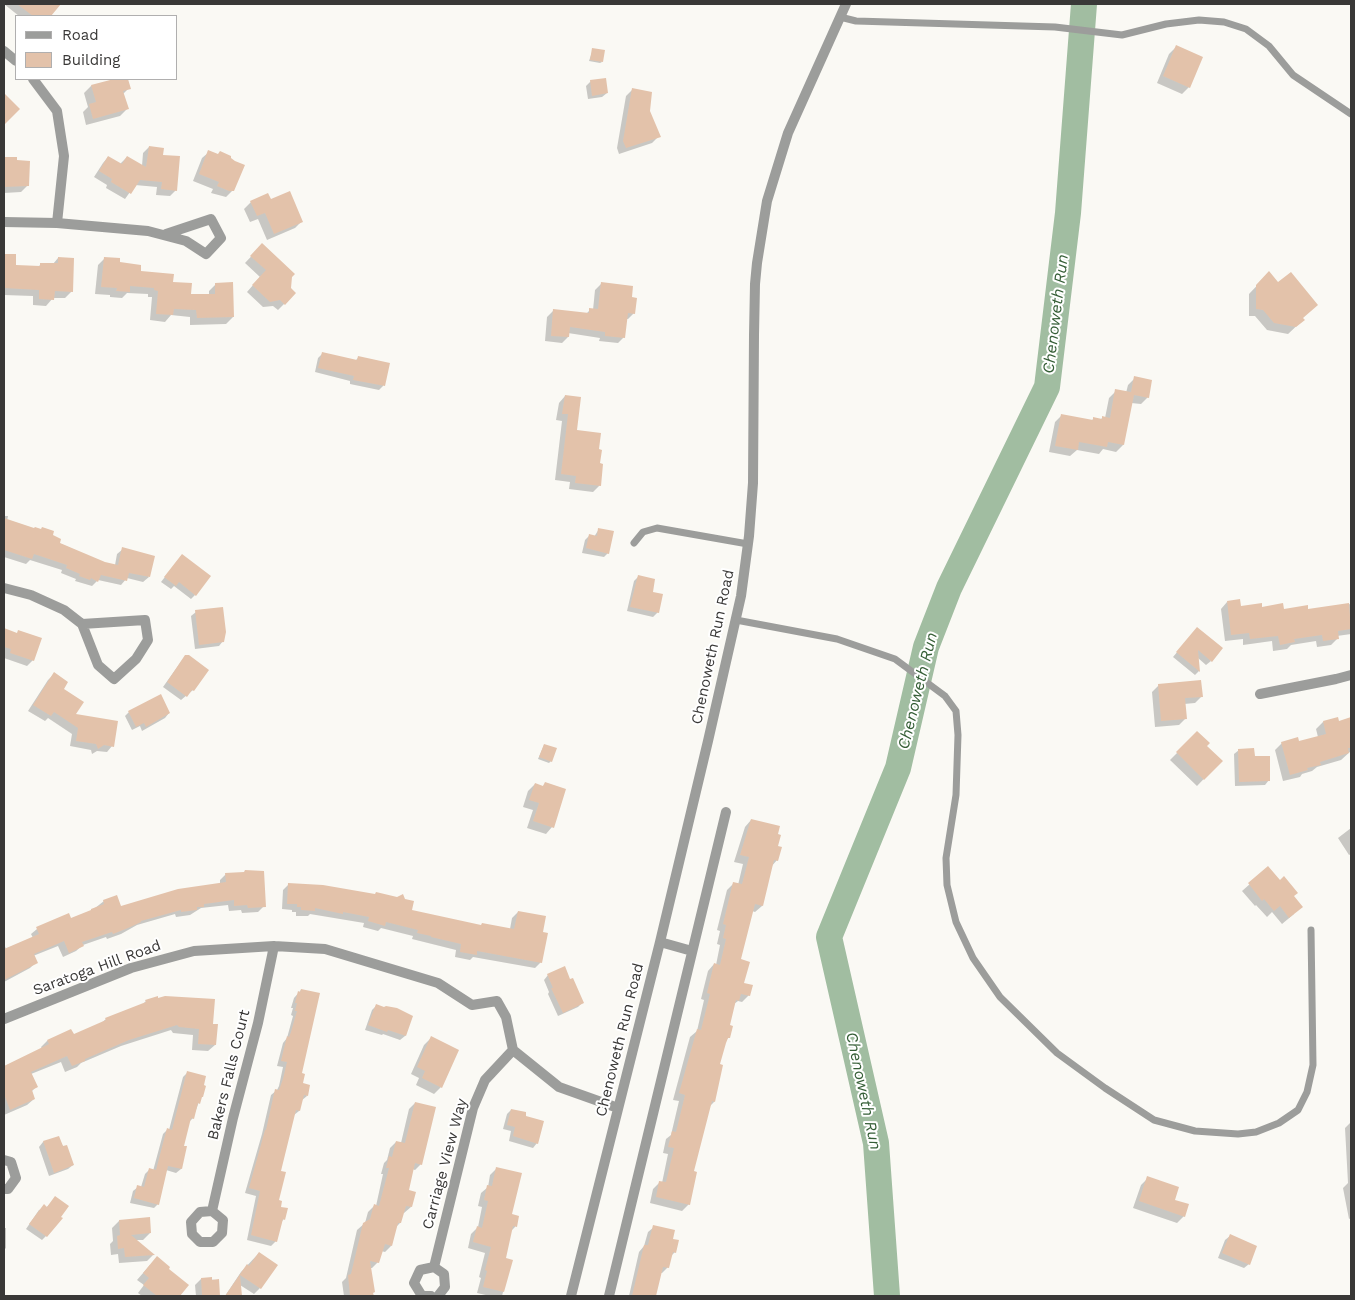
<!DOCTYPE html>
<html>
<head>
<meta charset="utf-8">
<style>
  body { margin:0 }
  #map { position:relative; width:1355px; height:1300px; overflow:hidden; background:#faf9f4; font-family:"Work Sans",sans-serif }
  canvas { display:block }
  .frame { position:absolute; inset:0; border:5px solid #393837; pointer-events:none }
  .legend { position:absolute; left:15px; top:15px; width:162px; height:65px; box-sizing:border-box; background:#fff; border:1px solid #b0afaf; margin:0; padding:6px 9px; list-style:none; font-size:15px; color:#393837 }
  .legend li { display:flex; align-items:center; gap:10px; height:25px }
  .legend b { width:25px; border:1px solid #b0afaf }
</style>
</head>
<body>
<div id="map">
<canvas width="1355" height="1300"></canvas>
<div class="frame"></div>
<ul class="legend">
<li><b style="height:6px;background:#9c9d9b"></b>Road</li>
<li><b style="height:14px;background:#e3c2aa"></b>Building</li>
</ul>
</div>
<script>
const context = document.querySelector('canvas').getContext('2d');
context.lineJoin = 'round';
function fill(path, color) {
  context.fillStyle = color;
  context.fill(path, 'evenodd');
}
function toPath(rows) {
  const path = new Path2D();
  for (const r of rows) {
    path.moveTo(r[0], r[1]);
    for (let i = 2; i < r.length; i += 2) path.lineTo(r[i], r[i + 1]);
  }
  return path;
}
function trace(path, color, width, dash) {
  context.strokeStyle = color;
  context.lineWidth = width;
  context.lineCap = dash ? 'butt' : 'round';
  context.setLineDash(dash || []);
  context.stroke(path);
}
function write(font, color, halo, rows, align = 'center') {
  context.font = font + ' "Work Sans",sans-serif';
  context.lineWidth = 4;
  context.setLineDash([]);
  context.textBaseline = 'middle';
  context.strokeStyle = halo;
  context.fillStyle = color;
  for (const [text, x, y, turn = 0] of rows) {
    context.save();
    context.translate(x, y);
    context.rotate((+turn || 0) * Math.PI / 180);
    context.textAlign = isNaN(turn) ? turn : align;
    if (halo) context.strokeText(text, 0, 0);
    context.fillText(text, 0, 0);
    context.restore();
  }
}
fill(toPath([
  [4,4,59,4,49,16,19,16],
  [1176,47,1189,87,1182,94,1157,83,1169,54],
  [593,49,602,62,600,63,589,61],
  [118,79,126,79,129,88,123,94,127,109,120,116,86,125,83,112,88,107,84,93,91,86],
  [591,81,607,93,602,97,588,99,586,86],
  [633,89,649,111,659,136,652,143,619,154,617,148,626,96],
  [149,147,162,156,176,190,170,196,156,195,157,187,135,185,125,199,106,188,107,185,94,177,103,163,108,157,120,164,127,157,142,166,143,153],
  [209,152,233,190,226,197,211,193,213,189,193,181,202,158],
  [4,158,16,158,28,185,21,192,4,193],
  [270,201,302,221,295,228,267,240,258,219,250,222,244,209,251,202],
  [262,245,291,277,289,288,295,293,278,310,273,306,263,307,247,292,260,277,245,263],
  [4,255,15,256,15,266,38,267,41,264,53,264,58,258,72,291,65,298,53,298,46,306,33,305,33,296,4,295],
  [105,258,171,283,189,295,209,295,209,291,216,284,233,317,226,324,190,325,190,317,171,315,165,322,150,320,152,297,148,297,148,294,127,293,122,298,110,297,110,295,95,294,98,265],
  [1269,273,1303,320,1288,334,1267,330,1255,316,1249,316,1249,294],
  [601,284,630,298,634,313,628,319,626,319,624,337,618,343,599,341,600,338,568,333,568,337,562,343,545,341,547,317,553,311,586,314,590,310,593,310,595,290],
  [323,353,355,361,359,357,388,364,383,386,379,390,350,384,350,381,315,372,318,358],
  [1135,378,1148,397,1141,404,1131,403,1123,445,1116,452,1103,449,1099,454,1077,450,1070,456,1049,452,1055,422,1062,415,1091,421,1094,418,1100,420,1103,417,1105,418,1109,398,1116,391,1126,393,1128,385],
  [565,396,576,432,598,450,600,485,593,492,569,489,570,482,555,480,562,421,556,420,559,403],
  [4,516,8,516,7,521,52,535,59,543,105,563,115,565,117,554,123,549,149,577,143,582,127,578,121,585,98,580,92,586,75,581,76,579,61,573,62,570,30,560,26,564,4,557],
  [599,529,608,553,604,557,582,553,585,540,589,536,594,537],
  [182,555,195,595,191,599,174,586,171,589,161,582],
  [638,577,651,593,658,612,653,617,627,611,634,581],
  [1227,602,1240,607,1283,611,1307,610,1351,604,1351,634,1337,636,1338,638,1331,645,1317,647,1316,641,1291,645,1287,649,1273,651,1272,641,1243,645,1243,639,1225,641,1221,609],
  [196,612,223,641,219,646,195,649,191,616],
  [4,630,16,634,33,660,27,666,4,658],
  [1193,633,1211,661,1206,665,1198,658,1199,671,1195,675,1173,657],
  [185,656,193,690,181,700,163,687],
  [54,674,74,714,112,746,107,752,97,751,92,754,91,750,70,746,72,734,48,718,45,721,28,711,48,680],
  [1159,685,1202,696,1195,703,1184,704,1186,718,1179,725,1155,727,1152,692],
  [129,712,169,713,165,718,142,731,140,726,132,730,125,716],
  [1337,718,1338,722,1351,719,1351,751,1341,760,1317,767,1312,771,1302,774,1300,777,1283,781,1275,750,1282,743,1298,743,1318,737,1316,729,1323,722],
  [1197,733,1206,746,1221,761,1197,786,1170,760],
  [544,745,551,761,549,763,538,759],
  [1239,750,1254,758,1269,780,1265,785,1235,786,1234,754],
  [535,784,542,787,545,784,552,827,546,834,527,828,533,810,523,807,528,791],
  [751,820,777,847,777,860,771,867,762,906,755,912,752,911,739,960,743,984,749,995,742,1002,738,1001,734,1004,729,1026,729,1037,724,1042,719,1065,714,1102,709,1107,692,1172,689,1204,682,1211,650,1203,653,1189,660,1182,662,1183,668,1154,663,1153,666,1139,671,1135,679,1101,673,1100,690,1037,697,1031,704,1000,701,999,708,971,714,964,716,965,720,945,717,944,720,931,717,930,727,890,734,883,738,885,743,864,734,862,745,827],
  [1351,828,1351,854,1349,855,1338,838],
  [1268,868,1292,897,1294,914,1282,924,1272,912,1267,917,1256,905,1255,906,1242,891],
  [226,874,264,906,258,912,242,913,241,910,229,911,228,905,201,908,190,915,176,917,175,914,137,925,121,934,107,939,106,937,83,945,76,951,63,957,58,946,33,956,36,962,30,968,4,982,4,944,6,949,33,938,31,934,37,929,68,915,70,920,90,912,104,901,120,907,220,884,220,880],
  [289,884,480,926,510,929,512,918,518,912,541,933,541,962,535,968,473,957,470,960,455,957,456,950,412,939,413,936,381,928,378,931,363,927,364,923,310,914,308,916,296,916,296,912,292,912,292,910,282,909,283,890],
  [548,975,583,1002,578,1007,558,1016,548,994,549,992,544,980],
  [301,990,300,1074,301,1084,307,1096,301,1101,299,1111,294,1115,280,1172,277,1201,284,1219,281,1222,276,1241,271,1246,247,1240,256,1196,245,1193,262,1134,271,1095,277,1090,279,1086,283,1067,277,1066,283,1043,287,1038,293,1016,291,1015,293,1008,291,1008,294,998],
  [158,999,212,1025,215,1045,208,1051,192,1050,193,1035,173,1033,171,1030,121,1046,81,1063,77,1067,65,1072,61,1062,31,1074,36,1087,31,1092,34,1099,27,1105,4,1115,4,1067,42,1049,41,1047,47,1041,71,1031,73,1036,100,1024,106,1019,142,1005,146,1001],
  [376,1006,412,1017,405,1036,400,1040,383,1034,382,1035,365,1030,372,1010],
  [431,1038,441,1087,434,1094,416,1085,419,1078,411,1074,424,1045],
  [187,1073,200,1099,193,1118,188,1123,182,1146,181,1169,176,1173,166,1170,158,1204,154,1208,130,1203,133,1191,138,1187,141,1187,145,1174,149,1170,153,1171,163,1134,167,1130,169,1130,183,1077],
  [415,1103,421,1164,415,1170,412,1169,408,1191,411,1207,404,1213,403,1212,400,1223,395,1228,391,1246,385,1252,381,1251,378,1262,372,1268,370,1268,373,1296,344,1296,342,1282,346,1278,357,1230,365,1223,368,1212,374,1206,376,1206,383,1174,381,1174,384,1163,387,1160,390,1148,396,1142,401,1143,409,1109],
  [511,1110,524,1117,537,1143,533,1148,509,1141,511,1131,503,1129,507,1114],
  [1351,1122,1351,1218,1349,1219,1343,1188,1348,1183,1345,1128],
  [58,1137,73,1165,68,1169,49,1176,39,1147,43,1142],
  [497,1168,511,1215,518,1216,515,1227,510,1232,504,1259,511,1261,502,1296,490,1296,477,1293,481,1278,479,1277,485,1253,468,1248,471,1234,478,1227,482,1207,478,1206,481,1193,488,1187,490,1175],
  [1148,1178,1173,1201,1184,1216,1177,1223,1133,1208,1141,1185],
  [55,1198,46,1236,42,1240,26,1229,39,1210,46,1208],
  [119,1221,150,1233,143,1240,135,1240,153,1255,147,1261,119,1263,118,1254,111,1255,110,1244,113,1241,112,1228],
  [654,1227,671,1240,675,1252,671,1256,668,1267,662,1273,661,1273,655,1296,629,1296,639,1252,644,1246,648,1232],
  [4,1228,6,1228,6,1248,4,1250],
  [1230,1236,1249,1264,1244,1268,1218,1258,1225,1240],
  [259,1253,276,1265,260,1288,254,1294,240,1285,241,1296,225,1296,241,1272],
  [150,1265,167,1269,187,1285,178,1296,142,1296,138,1293,144,1285,137,1280],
  [201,1279,218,1280,219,1296,196,1296,195,1285]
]), '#0003');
trace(toPath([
  [887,1296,876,1143,829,937,898,768,926,647,949,588,1047,387,1068,213,1084,4]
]), '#a1bda1', 26);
fill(toPath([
  [17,4,61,4,51,16,33,16],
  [1176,45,1203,57,1190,88,1163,76],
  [592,48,605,50,603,62,590,60],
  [606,78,608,93,592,96,590,80],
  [114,79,128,79,131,89,123,91,129,109,93,119,89,104,96,102,91,85],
  [632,88,652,92,650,111,661,137,626,148,623,141],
  [4,93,20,109,4,125],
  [149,146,164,148,163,155,180,156,177,191,161,189,162,182,140,180,131,194,111,182,112,179,99,171,108,156,122,164,127,156,146,167],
  [208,150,218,154,220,151,231,156,231,158,235,161,245,165,234,191,229,191,217,186,219,182,199,174],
  [4,157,17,157,17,160,30,161,29,186,4,187],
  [290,191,303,222,274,234,265,213,257,216,250,201,268,193,271,199],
  [262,243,295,274,292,277,291,288,296,293,285,305,280,300,270,302,252,285,266,270,250,256],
  [4,254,16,254,16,265,40,266,40,263,58,263,58,257,74,258,73,292,55,291,54,300,39,299,39,290,4,288],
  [104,257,120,258,120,262,141,265,141,271,174,274,173,282,192,283,191,294,215,294,215,283,233,282,234,317,197,318,196,310,174,309,173,315,156,314,158,291,154,290,154,288,130,286,130,292,116,291,117,288,101,287],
  [1269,271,1278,282,1291,272,1318,305,1303,318,1305,320,1296,327,1274,323,1263,310,1256,309,1256,285],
  [601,282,633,286,632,297,637,298,635,314,628,313,625,338,605,336,605,332,570,327,569,337,551,336,553,309,589,313,589,308,598,309],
  [322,352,357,360,358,356,390,363,385,386,353,380,354,376,318,368],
  [1134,376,1152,380,1149,398,1134,395,1124,445,1108,442,1107,447,1079,442,1078,450,1055,446,1061,414,1093,420,1093,417,1102,419,1102,416,1110,418,1115,389,1131,392],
  [565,395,581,397,577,430,601,433,599,449,602,450,600,463,603,464,601,486,575,483,576,476,561,474,568,414,562,414],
  [4,518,34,528,35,527,41,529,42,527,54,531,53,535,61,539,60,543,105,562,118,565,122,547,155,556,150,577,129,573,127,581,101,575,98,582,91,578,90,580,79,576,80,574,66,568,67,565,34,554,32,559,4,550],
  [598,528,614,531,609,554,586,548,589,534,597,536],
  [182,554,211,576,196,596,179,582,176,586,164,577],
  [638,575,655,579,653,592,663,594,659,613,630,607],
  [1240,599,1241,606,1262,603,1262,607,1283,603,1284,609,1308,605,1308,609,1349,603,1351,629,1338,631,1339,639,1323,641,1322,635,1294,639,1295,642,1280,645,1278,636,1250,639,1249,633,1231,635,1227,601],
  [223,607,226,632,224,642,199,645,195,610],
  [1197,627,1223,648,1212,662,1198,650,1200,672,1176,652],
  [4,628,17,633,18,630,42,638,34,661,10,653,11,649,4,647],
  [185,655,189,655,209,670,194,691,192,690,187,697,167,682],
  [54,672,68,682,64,689,84,702,76,714,118,721,114,747,104,745,98,749,96,744,76,741,78,728,54,712,51,716,33,705],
  [1201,680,1203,697,1185,698,1187,719,1161,721,1158,684],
  [161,694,170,713,146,727,144,723,136,727,128,711],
  [1338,717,1339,721,1351,717,1351,748,1348,748,1349,753,1320,762,1321,765,1307,768,1308,770,1290,775,1281,742,1298,737,1299,741,1326,734,1323,721],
  [1197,731,1210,743,1207,746,1223,761,1204,780,1176,752],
  [544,744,557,748,552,762,539,757],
  [1254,748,1255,756,1270,756,1270,781,1239,782,1238,749],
  [545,782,566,789,554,828,533,821,539,803,529,800,535,783,543,786],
  [751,819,780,826,778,834,781,835,778,846,782,847,778,861,774,860,763,906,755,904,741,959,750,962,744,983,753,985,750,996,741,994,739,1001,736,1000,730,1025,733,1026,730,1038,728,1038,726,1043,720,1064,723,1065,715,1102,712,1101,694,1171,697,1172,690,1205,656,1197,659,1181,666,1182,674,1148,668,1147,672,1131,676,1132,685,1095,679,1093,697,1029,701,1030,710,994,707,993,714,963,720,965,726,939,723,938,726,925,723,924,733,882,742,884,749,857,740,855],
  [1268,866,1280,880,1284,876,1298,893,1294,896,1303,907,1289,918,1280,906,1274,911,1264,899,1262,901,1248,883],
  [245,870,264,871,266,907,248,908,247,905,234,906,234,900,204,904,204,907,197,907,197,910,181,912,181,910,141,921,141,922,128,928,113,934,112,932,82,942,84,946,69,953,64,941,34,954,38,963,4,980,4,949,39,934,36,927,69,913,71,918,91,910,91,909,104,904,103,900,117,895,121,906,178,889,226,882,225,873,244,872],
  [288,883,323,885,375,894,376,892,397,897,403,894,405,899,414,901,412,910,481,925,482,923,514,929,518,911,546,916,543,932,548,933,542,963,477,951,477,955,460,952,461,944,431,937,431,936,417,933,418,930,386,922,385,926,368,921,369,917,343,912,343,914,315,908,315,911,301,910,301,907,297,907,297,904,287,904],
  [565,966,570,979,573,978,584,1003,563,1013,551,988,553,988,547,974],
  [301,989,320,993,302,1073,305,1074,303,1083,310,1085,308,1096,304,1095,300,1111,296,1110,281,1171,286,1172,279,1200,282,1201,281,1207,288,1208,285,1220,283,1219,277,1242,251,1235,260,1191,249,1188,265,1130,266,1130,275,1089,279,1090,283,1079,287,1062,281,1061,287,1036,289,1037,291,1032,297,1011,295,1011,297,1003,295,1003,298,991,300,992],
  [158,996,158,998,165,996,215,999,213,1024,218,1024,216,1045,198,1044,199,1029,179,1027,177,1025,129,1040,85,1059,85,1061,72,1066,67,1056,31,1072,38,1087,32,1090,35,1099,10,1110,4,1094,4,1066,49,1044,47,1040,71,1029,74,1034,106,1020,105,1018,146,1002,145,1000],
  [376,1004,384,1007,386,1006,397,1008,413,1016,406,1036,388,1030,387,1032,368,1025],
  [431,1036,459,1050,442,1088,422,1078,425,1071,417,1067],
  [187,1071,206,1076,204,1085,206,1086,203,1097,202,1097,200,1104,198,1103,194,1119,191,1118,184,1146,187,1146,182,1169,168,1166,159,1205,134,1198,137,1185,144,1187,149,1168,156,1170,167,1128,172,1130],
  [415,1102,436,1107,422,1165,415,1163,409,1190,416,1192,412,1207,406,1206,401,1223,398,1223,392,1246,385,1244,379,1263,370,1261,375,1292,373,1293,374,1296,350,1296,348,1275,351,1274,363,1223,370,1219,374,1204,379,1206,389,1168,386,1168,389,1156,392,1157,396,1141,405,1143],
  [511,1109,526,1112,526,1116,544,1121,538,1144,513,1136,515,1127,507,1125],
  [59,1136,63,1146,67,1145,74,1165,54,1173,43,1141],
  [496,1167,522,1173,512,1214,519,1216,517,1227,513,1226,506,1258,513,1260,504,1292,483,1287,487,1271,485,1270,491,1247,473,1242,477,1226,482,1228,488,1201,484,1200,487,1185,492,1186],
  [1147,1176,1179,1187,1175,1200,1189,1204,1185,1217,1139,1201],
  [55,1196,69,1206,61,1217,63,1218,47,1237,29,1224,44,1204,47,1207],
  [150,1217,151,1233,131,1235,155,1255,125,1257,124,1248,118,1249,117,1236,120,1235,119,1220],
  [653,1225,675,1230,673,1239,679,1240,676,1253,673,1252,669,1268,663,1267,656,1296,632,1296,644,1245,648,1245],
  [1230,1234,1257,1246,1250,1265,1222,1253],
  [259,1252,278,1265,261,1289,240,1275,242,1296,225,1296,247,1264,249,1266],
  [157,1256,170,1267,169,1269,189,1285,180,1296,157,1296,143,1285,149,1278,143,1273],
  [212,1277,212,1280,219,1279,220,1296,202,1296,201,1278]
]), '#e3c2aa');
trace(toPath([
  [840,17,856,21,1055,27,1122,35,1166,24,1199,20,1224,22,1246,29,1269,46,1293,75,1351,114],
  [634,543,643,532,657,528,748,544],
  [736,620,837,639,895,659,945,696,956,711,958,735,956,795,946,858,947,885,956,922,973,958,1000,997,1057,1053,1105,1088,1154,1120,1195,1131,1238,1134,1256,1132,1279,1123,1298,1110,1307,1092,1313,1065,1311,930]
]), '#9c9d9b', 7);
trace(toPath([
  [4,51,16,61],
  [33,79,57,111,64,156,57,223],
  [4,222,57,223,148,231,186,241,206,254,221,238,211,219,166,234],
  [4,588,31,595,64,610,82,624,98,665,114,679,136,659,148,640,145,620,82,624],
  [1260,694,1336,679,1351,675],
  [660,942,692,951],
  [4,1019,131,968,194,951,274,946,325,949,438,983,472,1005,497,1001,506,1017,513,1050,559,1087,618,1108],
  [4,1160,11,1162,16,1178,8,1189,4,1189],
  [212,1211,223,1220,222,1233,213,1242,200,1242,192,1234,191,1222,200,1212,212,1211,233,1118,258,1023,274,946],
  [434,1267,473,1108,485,1080,513,1050],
  [431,1296,422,1296,414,1283,420,1270,434,1267,444,1274,445,1287,438,1296],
  [571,1296,660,942,708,741,741,596,749,536,753,483,754,335,755,284,757,263,767,201,788,133,846,4],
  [609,1296,726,812]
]), '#9c9d9b', 10);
write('15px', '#393837', '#fff', [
  ["Chenoweth Run Road",713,647,-78],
  ["Saratoga Hill Road",97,968,-20],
  ["Chenoweth Run Road",620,1040,-76],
  ["Bakers Falls Court",229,1075,-76],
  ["Carriage View Way",445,1164,-75]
]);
write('italic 16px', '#355e36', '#fff', [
  ["Chenoweth Run",1056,314,-83],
  ["Chenoweth Run",918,691,-76],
  ["Chenoweth Run",863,1091,78]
]);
</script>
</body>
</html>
